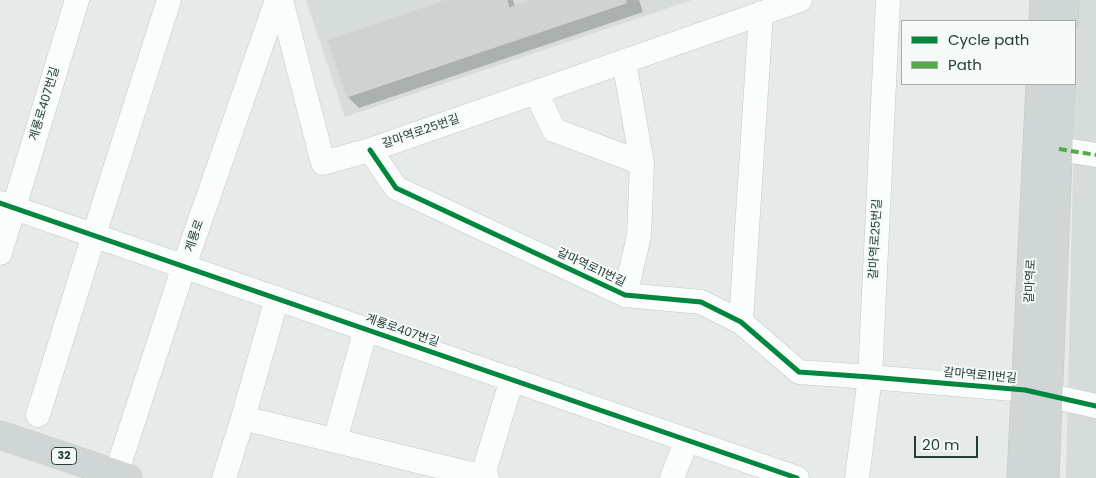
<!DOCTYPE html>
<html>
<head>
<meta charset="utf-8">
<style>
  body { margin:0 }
  #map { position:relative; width:1096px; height:478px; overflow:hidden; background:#e6ebe9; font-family:Poppins,sans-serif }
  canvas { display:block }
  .legend { position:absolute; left:901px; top:20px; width:175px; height:65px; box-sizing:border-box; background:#f5f9f7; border:1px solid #a2aeab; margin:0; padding:6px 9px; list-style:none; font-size:15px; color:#253e38 }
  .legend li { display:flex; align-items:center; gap:10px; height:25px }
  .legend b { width:25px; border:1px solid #a2aeab }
  .scale { position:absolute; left:914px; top:436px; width:64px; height:22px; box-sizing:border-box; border:2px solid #253e38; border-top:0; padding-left:6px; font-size:15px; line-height:18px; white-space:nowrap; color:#253e38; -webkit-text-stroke:4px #f5f9f7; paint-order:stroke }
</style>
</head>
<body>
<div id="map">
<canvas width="1096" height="478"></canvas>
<ul class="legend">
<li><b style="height:6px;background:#00873e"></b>Cycle path</li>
<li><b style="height:6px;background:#53ad46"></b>Path</li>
</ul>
<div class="scale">20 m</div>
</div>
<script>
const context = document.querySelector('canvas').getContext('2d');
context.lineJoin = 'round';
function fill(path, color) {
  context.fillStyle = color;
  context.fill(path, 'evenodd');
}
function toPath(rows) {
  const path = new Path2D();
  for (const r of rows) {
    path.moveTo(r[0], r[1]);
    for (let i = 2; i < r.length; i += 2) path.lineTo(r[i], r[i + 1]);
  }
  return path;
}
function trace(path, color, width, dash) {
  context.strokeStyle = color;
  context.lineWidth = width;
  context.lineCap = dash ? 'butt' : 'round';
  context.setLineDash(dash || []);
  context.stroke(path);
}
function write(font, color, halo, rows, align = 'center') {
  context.font = font + ' Poppins,"Noto Sans KR",sans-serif';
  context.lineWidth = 4;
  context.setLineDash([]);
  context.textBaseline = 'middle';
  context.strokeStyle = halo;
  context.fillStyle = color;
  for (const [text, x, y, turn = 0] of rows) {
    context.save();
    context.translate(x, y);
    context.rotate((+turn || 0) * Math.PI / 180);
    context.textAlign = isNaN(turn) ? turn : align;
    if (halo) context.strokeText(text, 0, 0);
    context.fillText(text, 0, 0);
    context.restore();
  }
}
fill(toPath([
  [306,0,692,0,345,117],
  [1077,0,1096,0,1096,478,1066,478]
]), '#d5dcd9');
fill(toPath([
  [450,0,513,0,515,7,536,0,639,0,643,12,359,108,348,97,329,41]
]), '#0003');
const building = toPath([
  [446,0,507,0,509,8,532,0,626,0,626,3,347,97,328,40,446,0]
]);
fill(building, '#ced2d1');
trace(building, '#cfd4d2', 1);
const minor = toPath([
  [281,0,323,163,370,150,800,0],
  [624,61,642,163,639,236,625,295],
  [536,92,554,130,642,163],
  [1059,149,1096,155],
  [370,150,396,188,625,295,701,302,741,322,799,372,870,377,1025,390,1096,406],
  [0,203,797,478],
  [0,253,77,0],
  [741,322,761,13],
  [38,415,94,235,169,0],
  [243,418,487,478],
  [335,440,366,329],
  [116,474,184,266,277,0],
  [224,478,243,418,277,298],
  [482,478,512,379],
  [672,478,687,440],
  [857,478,870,377,888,0]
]);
const major = toPath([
  [1043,21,1044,0],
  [1064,21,1065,0],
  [0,435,128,478],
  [1021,478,1040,84],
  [1045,478,1061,84]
]);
trace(minor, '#c3c8c6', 25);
trace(major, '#c2cac8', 29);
trace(minor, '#fbfcfc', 24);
trace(major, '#cfd6d5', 28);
trace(toPath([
  [1059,149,1096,155]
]), '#53ad46', 4, [8, 4]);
trace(toPath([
  [370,150,396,188,625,295,701,302,741,322,799,372,870,377,1025,390,1096,406],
  [0,203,797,478]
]), '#00873e', 5);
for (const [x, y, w] of [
  [64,456,25]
]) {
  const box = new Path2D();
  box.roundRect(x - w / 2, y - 8.5, w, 17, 4);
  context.fillStyle = '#f5f9f7';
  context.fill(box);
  trace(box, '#253e38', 1);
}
write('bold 11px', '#253e38', null, [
  ["32",64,456]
]);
write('12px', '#253e38', '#f5f9f7', [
  ["계룡로407번길",45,104,-73],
  ["갈마역로25번길",421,132,-19],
  ["계룡로",195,236,-71],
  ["갈마역로25번길",876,239,-87],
  ["갈마역로11번길",591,268,25],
  ["갈마역로",1031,281,-87],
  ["계룡로407번길",402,331,19],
  ["갈마역로11번길",980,376,5]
]);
</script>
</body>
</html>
